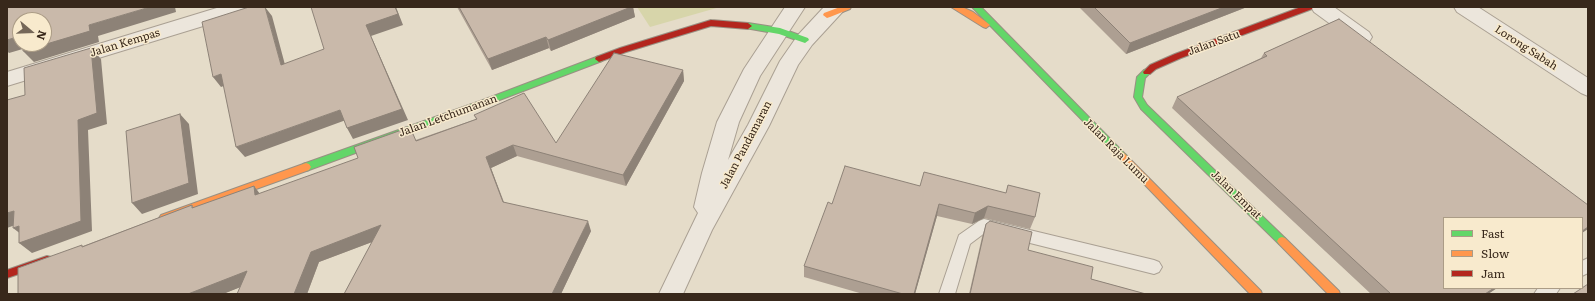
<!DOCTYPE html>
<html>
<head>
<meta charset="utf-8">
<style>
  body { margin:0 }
  #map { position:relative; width:1595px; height:301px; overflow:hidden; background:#e5dcc9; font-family:Literata,serif }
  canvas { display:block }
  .frame { position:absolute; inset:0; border:8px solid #38281b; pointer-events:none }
  .legend { position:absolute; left:1443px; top:217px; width:140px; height:72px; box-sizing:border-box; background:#f8eacd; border:1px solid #ab9c86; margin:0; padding:5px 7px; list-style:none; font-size:12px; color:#38281b }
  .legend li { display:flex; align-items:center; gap:8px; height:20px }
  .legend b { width:20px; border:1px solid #ab9c86 }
  .north { position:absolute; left:12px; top:12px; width:40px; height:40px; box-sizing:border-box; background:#f8eacd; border:1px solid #ab9c86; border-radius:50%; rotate:109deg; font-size:11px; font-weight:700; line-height:16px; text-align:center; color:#38281b }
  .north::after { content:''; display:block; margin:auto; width:14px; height:18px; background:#756758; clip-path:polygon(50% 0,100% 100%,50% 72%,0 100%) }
</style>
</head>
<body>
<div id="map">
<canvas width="1595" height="301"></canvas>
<div class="frame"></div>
<ul class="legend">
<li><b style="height:5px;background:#63d668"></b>Fast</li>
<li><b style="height:5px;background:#ff974d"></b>Slow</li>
<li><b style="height:5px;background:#b3261e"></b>Jam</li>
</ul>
<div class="north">N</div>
</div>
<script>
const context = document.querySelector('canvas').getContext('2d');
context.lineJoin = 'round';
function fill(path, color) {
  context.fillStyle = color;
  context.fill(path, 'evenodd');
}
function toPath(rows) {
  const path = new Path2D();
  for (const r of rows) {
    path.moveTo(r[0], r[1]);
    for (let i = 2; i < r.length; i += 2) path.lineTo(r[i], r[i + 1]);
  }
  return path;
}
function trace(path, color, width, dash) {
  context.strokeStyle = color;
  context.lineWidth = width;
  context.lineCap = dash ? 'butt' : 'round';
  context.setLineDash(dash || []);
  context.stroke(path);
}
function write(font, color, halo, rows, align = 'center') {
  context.font = font + ' Literata,serif';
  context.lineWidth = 3;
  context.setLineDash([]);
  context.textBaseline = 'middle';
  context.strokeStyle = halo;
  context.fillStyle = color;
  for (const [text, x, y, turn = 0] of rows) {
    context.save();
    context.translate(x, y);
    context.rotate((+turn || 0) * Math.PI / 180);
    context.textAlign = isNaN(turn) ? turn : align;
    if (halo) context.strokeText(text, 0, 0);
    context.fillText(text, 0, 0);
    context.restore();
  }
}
fill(toPath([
  [637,7,720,7,650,27]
]), '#d7d5aa');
const lane = toPath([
  [984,219,1154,260,1159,262,1162,267,1159,272,1154,274,986,232,970,244,955,294,939,294,959,235,979,221,984,219],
  [1588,258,1588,273,1582,276,1582,261,1588,258],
  [1538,288,1560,288,1556,294,1534,294,1538,288]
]);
const street = toPath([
  [220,7,252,7,249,12,7,86,7,72,220,7],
  [785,7,805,7,760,76,739,122,728,160,748,125,780,61,798,35,824,7,847,7,812,45,798,65,769,126,712,230,683,294,659,294,698,213,694,207,702,173,717,122,744,69,785,7],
  [1311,7,1334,7,1369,32,1372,37,1369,42,1362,44,1355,42,1314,12,1311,7],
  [1454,7,1478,7,1588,78,1588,96,1581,93,1457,12,1454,7]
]);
const fast = toPath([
  [972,7,981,7,1125,154,1127,156,1125,158,1119,158,972,7],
  [748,23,780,28,808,38,809,40,805,43,779,34,745,28,744,26,745,24,748,23],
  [599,56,602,57,603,59,602,61,489,104,309,170,306,171,303,170,301,167,303,164,483,100,599,56],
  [1147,69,1151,72,1145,78,1142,97,1147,105,1285,238,1287,241,1285,244,1282,245,1279,244,1141,109,1134,97,1137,77,1144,70,1147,69]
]);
const slow = toPath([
  [840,7,851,7,850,9,830,17,827,18,823,15,824,13,840,7],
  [951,7,962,7,973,12,990,25,986,28,983,27,951,7],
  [1122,152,1125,154,1261,291,1262,294,1250,294,1119,158,1117,156,1119,154,1122,152],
  [306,163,309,164,311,167,309,170,164,222,161,221,159,218,161,215,306,163],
  [1282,237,1285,238,1339,291,1340,294,1328,294,1279,244,1277,241,1279,238,1282,237]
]);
const jam = toPath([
  [1301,7,1313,7,1312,9,1181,58,1156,69,1150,74,1144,74,1143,72,1150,65,1175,54,1301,7],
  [711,20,748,23,752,26,748,29,711,26,626,52,599,62,595,59,596,57,620,48,711,20],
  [47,256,51,257,52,260,51,263,7,278,7,270,47,256]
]);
trace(lane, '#aaa093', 2);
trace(street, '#aaa093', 2);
trace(fast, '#999083', 2);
trace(slow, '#999083', 2);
trace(jam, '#999083', 2);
fill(lane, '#ece6dc');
fill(street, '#ece6dc');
fill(fast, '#63d668');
fill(slow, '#ff974d');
fill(jam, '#b3261e');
fill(toPath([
  [457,7,633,7,635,17,551,51,549,48,492,70],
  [1079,7,1247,7,1126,54],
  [1339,19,1444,288,1497,288,1488,294,1371,294,1172,108,1177,97,1261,58,1264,53],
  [683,70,684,81,626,186,517,156,491,168,504,202,591,231,561,294,344,294,372,242,319,262,307,294,237,294,240,287,223,294,18,294,83,246,192,205,194,208,254,186,260,194,476,119,474,115,556,143],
  [1008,185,1035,217,1030,229,984,218,972,224,937,216,915,294,863,294,804,277,804,266,832,204,920,186,1006,193],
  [986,224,1028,250,1091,279,1146,294,969,294,982,237]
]), '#ad9f92');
fill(toPath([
  [150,7,175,7,176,12,98,36,99,42,34,62,23,51,89,25],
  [265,7,272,16,288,76,281,65],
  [395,7,396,7,403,25,371,36,408,120,353,139,347,128,366,25],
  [631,7,633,7,635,17,551,51,548,40],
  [1224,7,1247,7,1126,54,1130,43],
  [20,36,20,44,31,44,33,46,9,53,7,51,7,40],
  [546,37,549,48,492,70,488,59],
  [91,48,101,59,107,124,88,130,92,231,32,253,19,243,78,120],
  [683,70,684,81,626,186,623,175],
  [221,74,229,84,221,87,213,77],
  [340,110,346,120,245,157,236,147],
  [180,114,189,124,198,194,142,214,132,203],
  [513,145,517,156,491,168,507,212,503,202,486,157],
  [254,186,262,197,255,195],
  [939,204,937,216,915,294,914,294],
  [988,206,984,218,972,224,975,213],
  [14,211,26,221,7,228,7,213],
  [588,221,591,231,561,294,552,294],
  [381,225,388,236,319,262,307,294,294,294,311,252],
  [19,226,26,238,13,228],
  [1588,227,1588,229,1582,233,1582,231],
  [247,271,256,281,223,294,188,294],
  [1494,288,1497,288,1488,294,1485,294]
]), '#8d8277');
const building = toPath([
  [7,7,150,7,89,25,90,31,23,51,23,44,44,44,44,20,20,20,20,36,7,40,7,7],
  [249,7,265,7,281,65,324,49,311,7,395,7,398,14,366,25,402,109,347,128,340,110,236,147,221,74,213,77,202,22,249,7],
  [459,7,631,7,548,40,546,37,488,59,459,7],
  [1094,7,1224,7,1130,43,1094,7],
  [1339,19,1588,205,1588,227,1582,231,1582,218,1444,218,1444,288,1494,288,1485,294,1391,294,1177,97,1267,56,1264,53,1339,19],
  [91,48,97,113,78,120,81,221,19,243,19,226,13,228,14,211,7,213,7,100,25,95,24,68,91,48],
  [614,53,683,70,623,175,513,145,486,157,503,202,588,221,552,294,344,294,381,225,311,252,294,294,237,294,247,271,188,294,18,294,18,268,82,245,82,247,192,205,192,208,254,186,255,195,358,158,354,147,410,127,416,141,477,119,474,115,524,93,556,143,614,53],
  [180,114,189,183,132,203,126,131,180,114],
  [845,166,920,186,924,172,1006,193,1008,185,1040,193,1035,217,988,206,975,213,939,204,914,294,903,294,804,266,828,202,832,204,845,166],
  [990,221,1032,232,1028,250,1093,267,1091,279,1146,294,970,294,986,224,990,221],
  [1588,284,1588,294,1573,294,1588,284]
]);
fill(building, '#c9b9aa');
trace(building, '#8d8277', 1);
write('11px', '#38281b', '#f8eacd', [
  ["Jalan Kempas",125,43,-17],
  ["Jalan Satu",1214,43,-20],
  ["Lorong Sabah",1526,48,33],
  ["Jalan Letchumanan",448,116,-20],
  ["Jalan Pandamaran",746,145,-62],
  ["Jalan Raja Lumu",1116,151,45],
  ["Jalan Empat",1236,195,44]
]);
</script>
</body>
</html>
